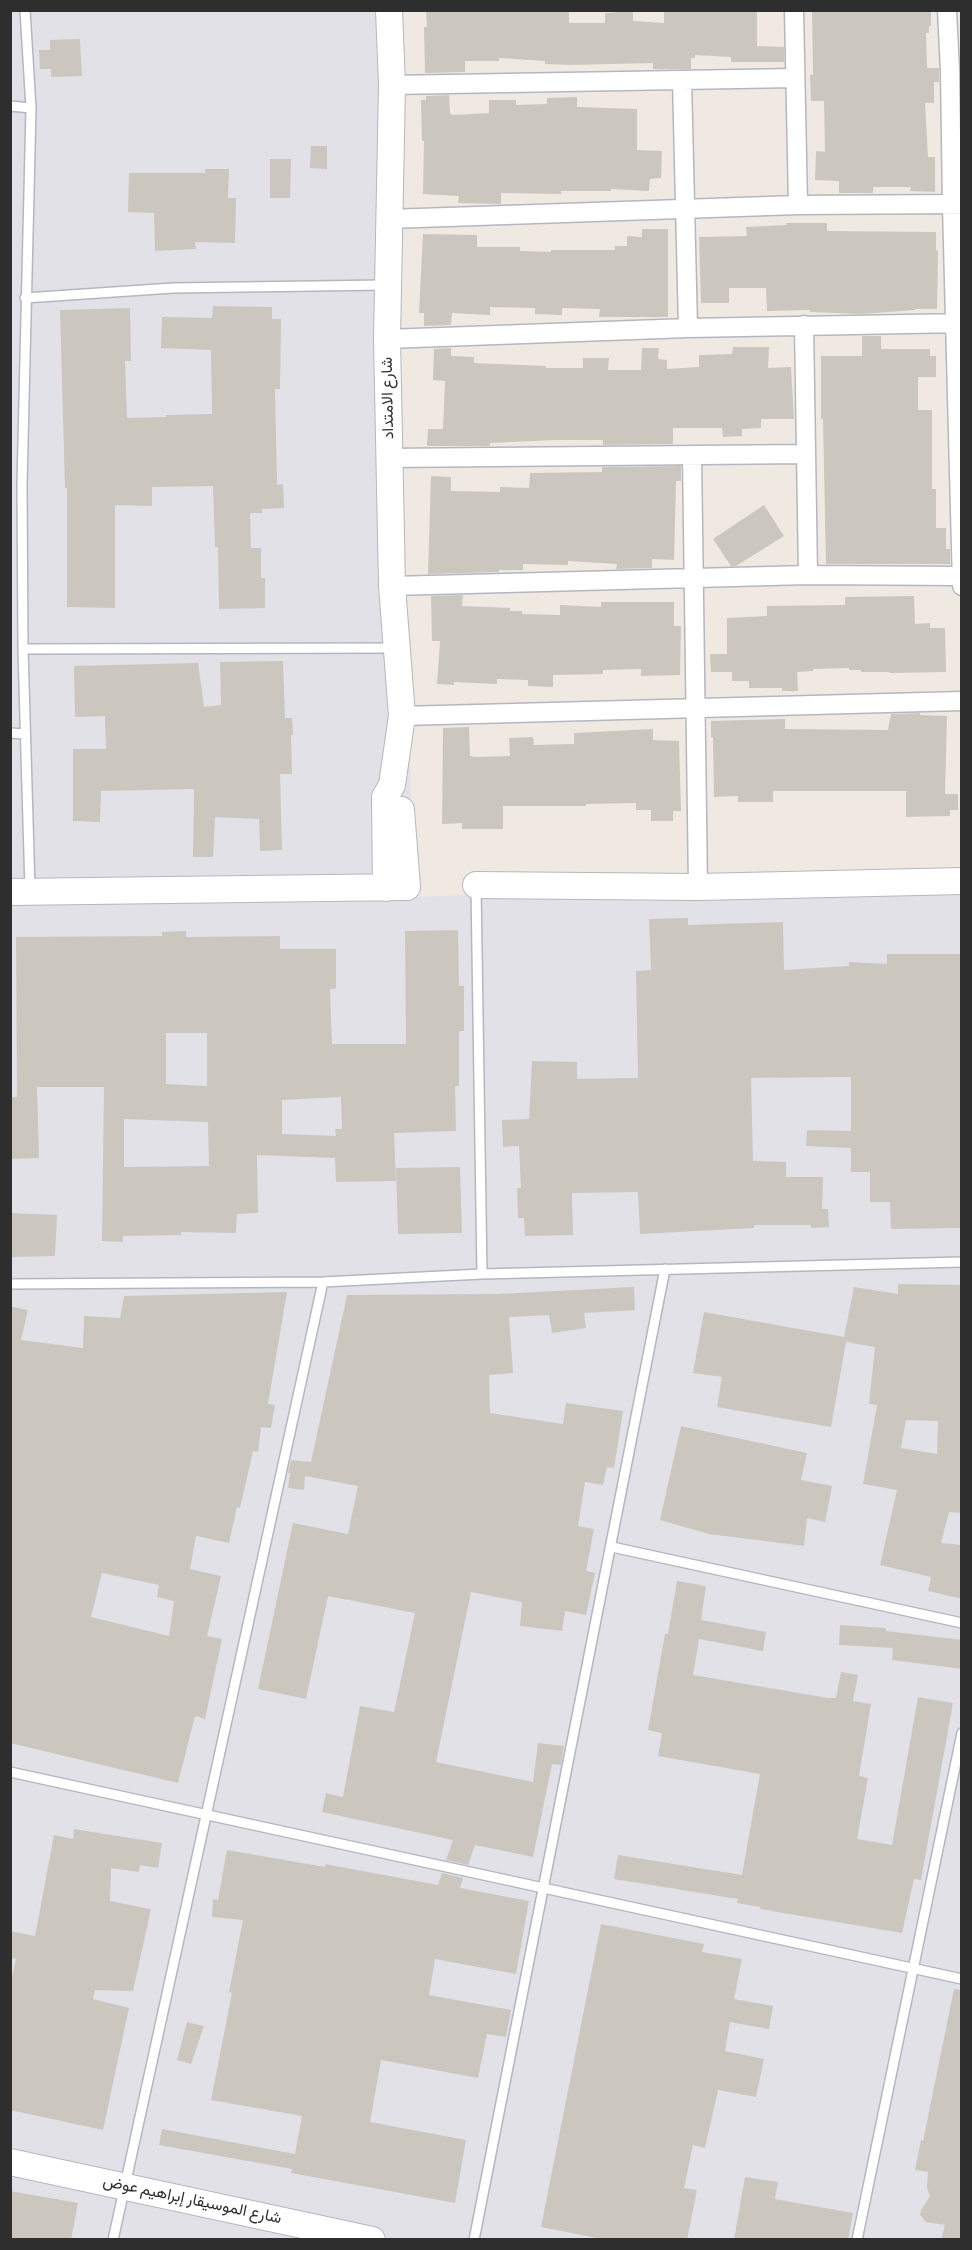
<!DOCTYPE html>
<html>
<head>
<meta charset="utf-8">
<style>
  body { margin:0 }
  #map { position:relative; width:972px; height:2250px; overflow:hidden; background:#efe9e1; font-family:"Source Sans 3",sans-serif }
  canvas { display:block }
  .frame { position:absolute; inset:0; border:12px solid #2e2e2e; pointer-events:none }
</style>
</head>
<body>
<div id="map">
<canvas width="972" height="2250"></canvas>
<div class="frame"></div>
</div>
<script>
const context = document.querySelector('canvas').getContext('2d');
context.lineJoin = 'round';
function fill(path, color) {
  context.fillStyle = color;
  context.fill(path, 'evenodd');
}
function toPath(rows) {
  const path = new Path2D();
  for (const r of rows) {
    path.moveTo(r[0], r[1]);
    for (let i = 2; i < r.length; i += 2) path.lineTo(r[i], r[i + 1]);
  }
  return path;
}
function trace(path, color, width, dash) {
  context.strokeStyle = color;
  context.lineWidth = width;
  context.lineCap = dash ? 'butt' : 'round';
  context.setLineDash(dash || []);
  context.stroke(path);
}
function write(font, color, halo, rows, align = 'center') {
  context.font = font + ' "Source Sans 3",Vazirmatn,sans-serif';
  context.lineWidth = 4.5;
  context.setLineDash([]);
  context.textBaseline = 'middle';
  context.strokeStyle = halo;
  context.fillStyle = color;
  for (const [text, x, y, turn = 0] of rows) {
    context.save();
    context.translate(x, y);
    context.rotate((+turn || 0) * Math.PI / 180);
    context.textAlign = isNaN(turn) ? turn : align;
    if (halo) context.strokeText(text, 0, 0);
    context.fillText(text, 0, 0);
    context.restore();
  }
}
fill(toPath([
  [11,11,387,11,414,897,961,879,961,2239,11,2240]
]), '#e3e1e8');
fill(toPath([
  [426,10,569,10,569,23,605,23,605,13,633,11,633,21,664,23,664,11,757,10,757,46,784,47,784,62,731,62,731,57,695,55,695,58,691,58,691,69,653,69,653,63,571,65,545,64,545,61,499,58,499,61,465,61,465,72,425,73,424,27,427,27],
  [812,10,931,10,931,26,929,26,929,33,926,33,927,68,939,68,939,82,934,82,934,103,925,103,928,157,935,157,935,192,910,191,911,187,873,187,873,193,839,193,839,181,815,180,816,151,825,152,824,101,811,101,810,75,813,75],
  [80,39,82,76,51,77,51,69,40,69,39,50,50,50,50,40],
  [449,95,450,114,453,115,489,113,489,100,516,100,516,105,547,104,547,98,577,97,577,107,637,109,637,150,662,151,661,178,650,179,649,191,611,189,611,191,561,191,561,194,501,193,501,204,458,203,459,196,423,194,424,141,422,141,421,100,426,100,426,96],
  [311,146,327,146,327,169,310,168],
  [270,159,291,159,290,198,270,198],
  [205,169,229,169,228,198,236,198,235,243,195,242,196,249,155,251,154,213,128,212,129,173,205,173],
  [786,223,827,223,827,231,936,232,936,250,938,251,937,309,915,309,915,310,862,314,810,312,810,310,767,311,766,288,729,288,729,303,701,303,699,237,747,236,746,227,786,225],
  [642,229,668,229,668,317,599,317,600,309,562,308,562,315,535,314,535,308,490,307,490,315,452,313,451,325,424,326,424,313,419,313,423,234,477,235,477,247,520,247,520,251,551,252,551,250,615,250,615,246,627,246,627,236,642,237],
  [213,306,272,307,272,319,281,319,280,389,275,389,277,485,283,484,284,508,262,509,262,513,250,513,251,548,261,548,261,578,265,578,265,608,219,609,218,547,215,547,213,486,152,487,152,506,115,505,115,608,67,607,67,488,65,488,60,310,130,308,131,361,125,361,127,418,166,417,166,415,212,414,211,350,161,348,162,317,212,318],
  [862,336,881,336,881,349,930,349,930,356,936,356,936,377,918,377,918,410,932,410,932,489,936,489,936,528,946,528,946,549,950,549,950,564,826,564,823,419,821,419,821,356,862,356],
  [733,347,769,347,768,368,791,367,794,419,761,419,761,428,742,429,742,436,723,437,722,428,673,428,673,444,603,445,603,440,555,440,490,443,490,446,427,446,428,429,443,429,445,381,433,380,434,349,451,348,451,356,474,357,474,363,546,366,546,368,583,368,583,358,609,358,608,370,641,370,642,348,659,348,658,359,667,360,667,369,699,367,699,355,732,354],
  [681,466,681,481,676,481,674,560,652,559,652,568,616,569,617,564,568,561,568,565,523,564,523,570,499,570,499,572,428,574,431,476,451,477,451,491,500,492,500,487,529,488,530,473,602,472,602,467],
  [764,505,784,536,736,566,731,566,713,539],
  [463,595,462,606,510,608,510,611,522,611,522,614,560,615,560,605,601,607,601,602,674,602,674,626,681,626,680,675,641,676,641,669,603,670,603,674,553,675,553,687,528,686,528,680,497,679,497,684,454,682,454,685,437,684,440,641,432,641,431,596],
  [914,596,915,624,930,623,930,628,945,628,946,672,890,673,889,672,861,672,861,670,849,670,849,668,813,669,813,671,797,672,798,691,782,691,782,688,749,688,749,681,732,681,732,672,711,672,710,654,727,654,727,618,767,616,767,606,845,605,845,597],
  [283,661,285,718,292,718,293,735,291,735,292,774,280,774,282,850,260,851,259,819,215,817,213,857,193,857,194,789,101,791,100,822,73,821,73,749,106,749,105,716,75,717,74,666,198,663,204,707,221,705,220,662],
  [920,713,920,715,947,716,945,794,958,794,958,810,950,810,950,816,906,817,906,791,773,791,773,802,738,802,738,796,714,797,713,737,711,737,711,721,785,719,785,729,888,730,891,714],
  [469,727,470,756,475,757,510,756,509,738,533,737,534,745,574,744,574,733,653,729,653,740,679,741,681,811,673,811,673,821,651,821,651,810,636,810,636,803,586,804,586,806,503,806,503,829,462,829,462,823,442,824,443,728],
  [688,918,688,925,783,922,784,970,849,966,849,962,887,964,887,954,962,954,962,1228,891,1229,890,1202,870,1202,870,1172,851,1172,851,1148,806,1146,807,1130,851,1131,851,1077,751,1078,753,1161,786,1162,786,1177,823,1177,822,1209,828,1209,829,1227,811,1228,811,1225,754,1225,754,1228,640,1234,638,1192,572,1193,573,1235,525,1236,524,1218,518,1218,517,1188,521,1188,519,1146,503,1147,502,1120,529,1119,532,1061,577,1062,577,1079,638,1078,636,971,651,970,649,919],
  [458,930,459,986,464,986,464,1031,459,1031,459,1086,455,1086,456,1131,394,1133,396,1181,336,1182,335,1158,257,1155,258,1213,237,1214,236,1233,181,1232,181,1235,123,1236,123,1242,102,1241,104,1087,37,1087,39,1158,10,1159,10,1097,17,1097,16,937,162,936,162,932,186,931,186,937,280,936,280,949,336,949,336,989,330,989,332,1044,406,1044,405,931],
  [166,1033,207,1033,207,1086,166,1084],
  [341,1097,342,1129,335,1129,336,1136,282,1134,282,1100],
  [124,1119,208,1122,209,1166,124,1167],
  [460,1167,462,1233,398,1234,396,1168],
  [10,1213,57,1215,55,1256,10,1257],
  [898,1284,962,1285,962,1513,949,1512,941,1543,962,1545,962,1599,928,1591,931,1577,880,1565,897,1490,863,1484,877,1405,869,1404,875,1347,846,1342,831,1427,717,1407,722,1377,693,1373,704,1312,844,1337,854,1287,898,1294],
  [906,1420,938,1421,937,1454,901,1448],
  [634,1287,635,1310,584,1313,586,1328,552,1333,549,1315,509,1317,513,1373,489,1375,490,1413,563,1424,566,1403,623,1411,614,1468,607,1467,603,1485,585,1482,578,1526,594,1529,586,1571,595,1573,586,1615,565,1611,562,1631,520,1626,522,1602,471,1592,436,1762,533,1782,538,1743,564,1746,561,1765,552,1764,533,1857,475,1845,468,1865,446,1860,453,1840,322,1812,326,1793,343,1797,360,1706,394,1712,415,1613,328,1596,306,1699,258,1689,293,1523,348,1534,358,1486,305,1476,304,1490,288,1488,290,1473,288,1473,291,1460,311,1462,347,1295,498,1294],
  [287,1292,268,1404,275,1405,271,1428,261,1427,258,1452,253,1451,240,1508,237,1507,229,1543,196,1536,190,1569,221,1576,207,1636,222,1639,205,1719,195,1716,178,1783,10,1743,10,1306,28,1310,21,1340,83,1348,84,1316,120,1318,124,1296],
  [102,1573,159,1585,157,1597,174,1601,169,1636,91,1617],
  [681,1426,807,1453,801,1480,832,1486,825,1522,807,1518,804,1546,709,1534,660,1520],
  [677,1581,706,1586,701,1620,766,1632,763,1651,699,1639,693,1675,828,1698,836,1698,841,1672,858,1675,853,1701,871,1704,859,1776,868,1778,857,1839,892,1845,918,1697,953,1703,921,1880,914,1879,902,1933,760,1909,761,1907,737,1903,738,1899,614,1879,618,1855,742,1875,760,1774,658,1756,662,1733,648,1730,665,1634,668,1634],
  [840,1625,886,1628,886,1631,962,1640,962,1669,892,1660,893,1648,839,1645],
  [74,1829,162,1843,158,1868,140,1865,139,1872,111,1868,110,1901,151,1909,133,1991,95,1990,93,1999,129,2008,103,2130,10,2110,10,1987,16,1959,10,1958,10,1931,35,1936,54,1835,73,1839],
  [227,1850,325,1867,325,1864,438,1885,442,1873,463,1878,460,1888,529,1901,516,1974,435,1959,429,1995,511,2010,506,2037,487,2034,478,2078,381,2060,370,2122,466,2140,455,2203,291,2173,292,2169,159,2145,162,2129,295,2154,302,2116,211,2100,232,1993,229,1992,243,1920,212,1917,213,1899,218,1900],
  [601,1924,704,1944,702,1952,742,1959,734,1999,773,2006,769,2029,730,2022,725,2051,764,2059,756,2097,718,2090,705,2148,693,2145,684,2188,697,2190,687,2240,607,2240,541,2227],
  [954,1989,962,1990,962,2240,941,2240,945,2225,926,2222,920,2215,921,2210,930,2196,927,2188,928,2172,915,2170,921,2140,923,2141],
  [187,2022,204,2026,191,2064,177,2060],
  [745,2177,778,2182,775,2199,853,2213,848,2240,734,2240],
  [10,2191,78,2203,71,2240,10,2240]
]), '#cbc7bf');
const lane = toPath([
  [25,10,31,108,22,484,23,649,30,890],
  [10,106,31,108],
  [25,298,173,288,385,285],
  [23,649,395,648],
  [10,733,25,734],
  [476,887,482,1274],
  [10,1284,323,1282,482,1274,962,1262],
  [612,1547,962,1623],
  [10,1772,962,1979],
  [113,2240,323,1282],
  [474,2240,665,1269],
  [857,2240,962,1733]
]);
const street = toPath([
  [794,10,798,205],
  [947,10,950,70,952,205,962,586],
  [682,80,688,328],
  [392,85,795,78],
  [389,219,798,205,962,204],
  [804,325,808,575],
  [387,339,688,328,962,323],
  [692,455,698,887],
  [390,458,805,454],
  [392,586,808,575,962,576],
  [402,716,962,701]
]);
const secondary = toPath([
  [476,885,698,887,962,881],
  [386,888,385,797,392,785,402,716,392,586,387,339,392,85,389,10],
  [10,892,407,887,401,810],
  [10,2162,372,2240]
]);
trace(lane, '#b4b7c1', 12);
trace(street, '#b4b7c1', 21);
trace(secondary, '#b4b7c1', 28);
trace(lane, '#fff', 9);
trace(street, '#fff', 18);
trace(secondary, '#fff', 26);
write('16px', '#2e2e2e', '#fff', [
  ["شارع الامتداد",389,398,-91],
  ["شارع الموسيقار إبراهيم عوض",192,2201,12]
]);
</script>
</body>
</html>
